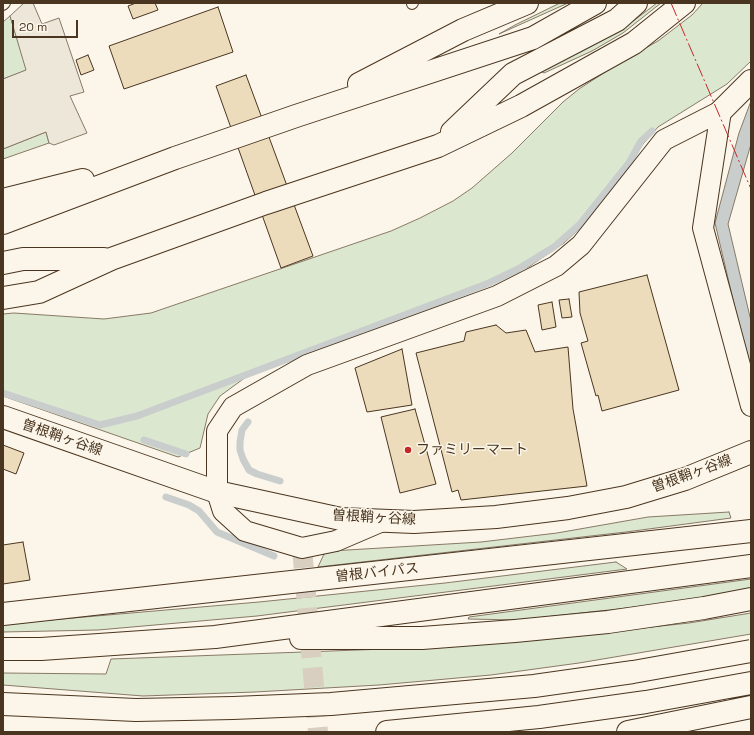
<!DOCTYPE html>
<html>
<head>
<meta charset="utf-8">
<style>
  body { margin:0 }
  #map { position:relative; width:754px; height:735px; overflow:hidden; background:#fbf6e9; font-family:"Space Grotesk",sans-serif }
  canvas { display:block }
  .frame { position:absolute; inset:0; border:4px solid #4a3520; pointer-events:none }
  .scale { position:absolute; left:12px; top:20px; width:66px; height:18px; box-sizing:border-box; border:2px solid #4a3520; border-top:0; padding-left:5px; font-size:12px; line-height:14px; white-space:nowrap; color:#4a3520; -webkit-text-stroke:3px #fbf6e9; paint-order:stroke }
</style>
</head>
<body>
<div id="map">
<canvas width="754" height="735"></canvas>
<div class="frame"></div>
<div class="scale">20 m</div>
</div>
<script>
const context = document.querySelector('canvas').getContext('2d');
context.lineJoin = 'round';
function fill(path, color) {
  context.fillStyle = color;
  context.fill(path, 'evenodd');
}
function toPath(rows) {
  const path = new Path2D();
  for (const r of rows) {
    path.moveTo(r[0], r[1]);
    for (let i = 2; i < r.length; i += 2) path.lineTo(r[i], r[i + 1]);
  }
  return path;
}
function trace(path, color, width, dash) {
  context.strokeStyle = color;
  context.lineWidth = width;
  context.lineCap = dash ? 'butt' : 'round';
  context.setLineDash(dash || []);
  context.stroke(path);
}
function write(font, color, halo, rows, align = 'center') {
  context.font = font + ' "Space Grotesk","Noto Sans JP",sans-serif';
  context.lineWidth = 3;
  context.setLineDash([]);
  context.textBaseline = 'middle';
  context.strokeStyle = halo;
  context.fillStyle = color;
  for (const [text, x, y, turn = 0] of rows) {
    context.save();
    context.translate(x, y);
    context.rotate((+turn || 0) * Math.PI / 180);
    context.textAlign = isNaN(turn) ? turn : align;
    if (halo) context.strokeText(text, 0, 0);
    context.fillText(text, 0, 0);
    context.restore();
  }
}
const green = toPath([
  [560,3,568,3,499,34,515,25,560,3],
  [657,3,661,3,623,33,592,51,544,73,542,72,546,68,620,31,657,3],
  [703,3,751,3,751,61,727,84,658,127,643,144,620,181,581,227,564,243,530,266,428,310,246,377,220,396,208,414,200,448,178,457,3,396,3,314,14,313,104,319,151,313,391,231,420,218,453,201,472,188,512,153,563,102,579,89,619,63,658,41,692,15,703,3],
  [10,16,27,70,3,79,3,22,10,16],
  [46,132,49,143,3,159,3,149,46,132],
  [729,512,731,518,626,532,318,567,324,554,331,551,481,542,557,533,648,517,729,512],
  [616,562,627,569,257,616,98,630,3,632,3,624,259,602,445,583,616,562],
  [751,579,751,592,663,604,518,620,468,619,469,617,751,579],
  [751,613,751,634,579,663,491,675,379,685,255,692,143,696,3,685,3,673,106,674,111,659,413,648,531,640,689,623,751,613]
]);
fill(green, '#dce7d0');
trace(green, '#887966', 1);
const parking = toPath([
  [24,3,33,3,42,24,59,18,84,92,70,96,87,133,54,145,49,143,46,132,3,149,3,79,26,70,10,16,24,3]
]);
fill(parking, '#ede7d9');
trace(parking, '#887966', 1);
const water = toPath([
  [751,101,751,144,728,224,751,321,751,376,715,223,739,133,751,101]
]);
fill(water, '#c9cecd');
trace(water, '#887966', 1);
trace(toPath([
  [3,393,100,425,137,416,489,283,518,269,554,247,580,224,629,163,641,141,652,131],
  [248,422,242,430,240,442,240,450,243,459,249,470,257,474,280,481],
  [144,440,186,454],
  [166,497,189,505,199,511,217,532,274,556]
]), '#c9cecd', 7);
const building = toPath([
  [136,3,155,3,158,10,133,19,128,6,136,3],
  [218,7,233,52,124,89,109,46,218,7],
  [88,55,94,70,81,75,76,60,88,55],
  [246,75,313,256,281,268,216,86,246,75],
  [647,275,679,390,602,411,598,395,596,396,581,343,588,341,580,313,579,292,647,275],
  [569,299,572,317,562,318,559,300,569,299],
  [552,302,556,327,542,330,538,305,552,302],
  [496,325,506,333,526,330,535,352,568,347,573,409,587,486,461,500,458,490,452,492,416,353,464,341,466,332,496,325],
  [402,349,412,405,367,412,355,368,402,349],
  [415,409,436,484,400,493,381,417,415,409],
  [3,445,24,453,16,474,3,469,3,445],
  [23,542,30,580,3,584,3,545,23,542]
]);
fill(building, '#ecdcbc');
trace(building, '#4a3520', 1);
trace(toPath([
  [302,548,318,732]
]), '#d8cfc1', 20, [20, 10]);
const lane = toPath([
  [412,4,413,3],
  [3,5,5,3]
]);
const street = toPath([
  [721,111,703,228,751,406],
  [385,520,336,541,302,548,245,531,223,511,217,492,217,431,233,407,307,365,497,296,556,266,581,245,664,140,721,111]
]);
const secondary = toPath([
  [721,111,751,81]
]);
const primary = toPath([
  [3,417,217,492,341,519,414,522,496,517,568,508,626,497,685,479,751,452]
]);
const highway = toPath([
  [359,84,463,30,527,3],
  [452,132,513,74,617,20,636,3],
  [3,200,83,180],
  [3,223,175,158,296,116,533,38,595,3],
  [3,263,23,259,104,259],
  [3,298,39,292,111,259,266,203,438,146,521,106,634,43,684,3],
  [3,614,751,531],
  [301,638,422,638,515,631,608,622,704,608,751,599],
  [3,649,41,649,215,637,751,566],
  [387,732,539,717,646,702,751,683],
  [628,732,751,707]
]);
trace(lane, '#4a3520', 12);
trace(street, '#4a3520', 22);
trace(secondary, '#4a3520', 24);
trace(primary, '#4a3520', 24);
trace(highway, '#4a3520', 24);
trace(lane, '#fbf6e9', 10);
trace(street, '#fbf6e9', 20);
trace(secondary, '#fbf6e9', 22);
trace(primary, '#fbf6e9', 22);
trace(highway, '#fbf6e9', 22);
const highwayBridge = toPath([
  [3,704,136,710,233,708,331,704,534,686,633,672,751,651]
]);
trace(highwayBridge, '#4a3520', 24, []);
trace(highwayBridge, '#fbf6e9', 22);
trace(toPath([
  [671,3,751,189]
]), '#c62828', 1, [14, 3, 2, 3]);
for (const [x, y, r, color] of [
  [408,450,4,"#c62828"]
]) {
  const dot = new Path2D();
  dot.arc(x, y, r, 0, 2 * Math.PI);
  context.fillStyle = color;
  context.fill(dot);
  trace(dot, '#fbf6e9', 1.5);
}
write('14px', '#4a3520', '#fbf6e9', [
  ["曽根鞘ヶ谷線",62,438,19],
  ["曽根鞘ヶ谷線",692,474,-20],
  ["曽根鞘ヶ谷線",374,518,3],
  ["曽根バイパス",377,573,-6]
]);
write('14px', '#4a3520', '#fbf6e9', [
  ["ファミリーマート",416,450]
], 'left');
</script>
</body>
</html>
